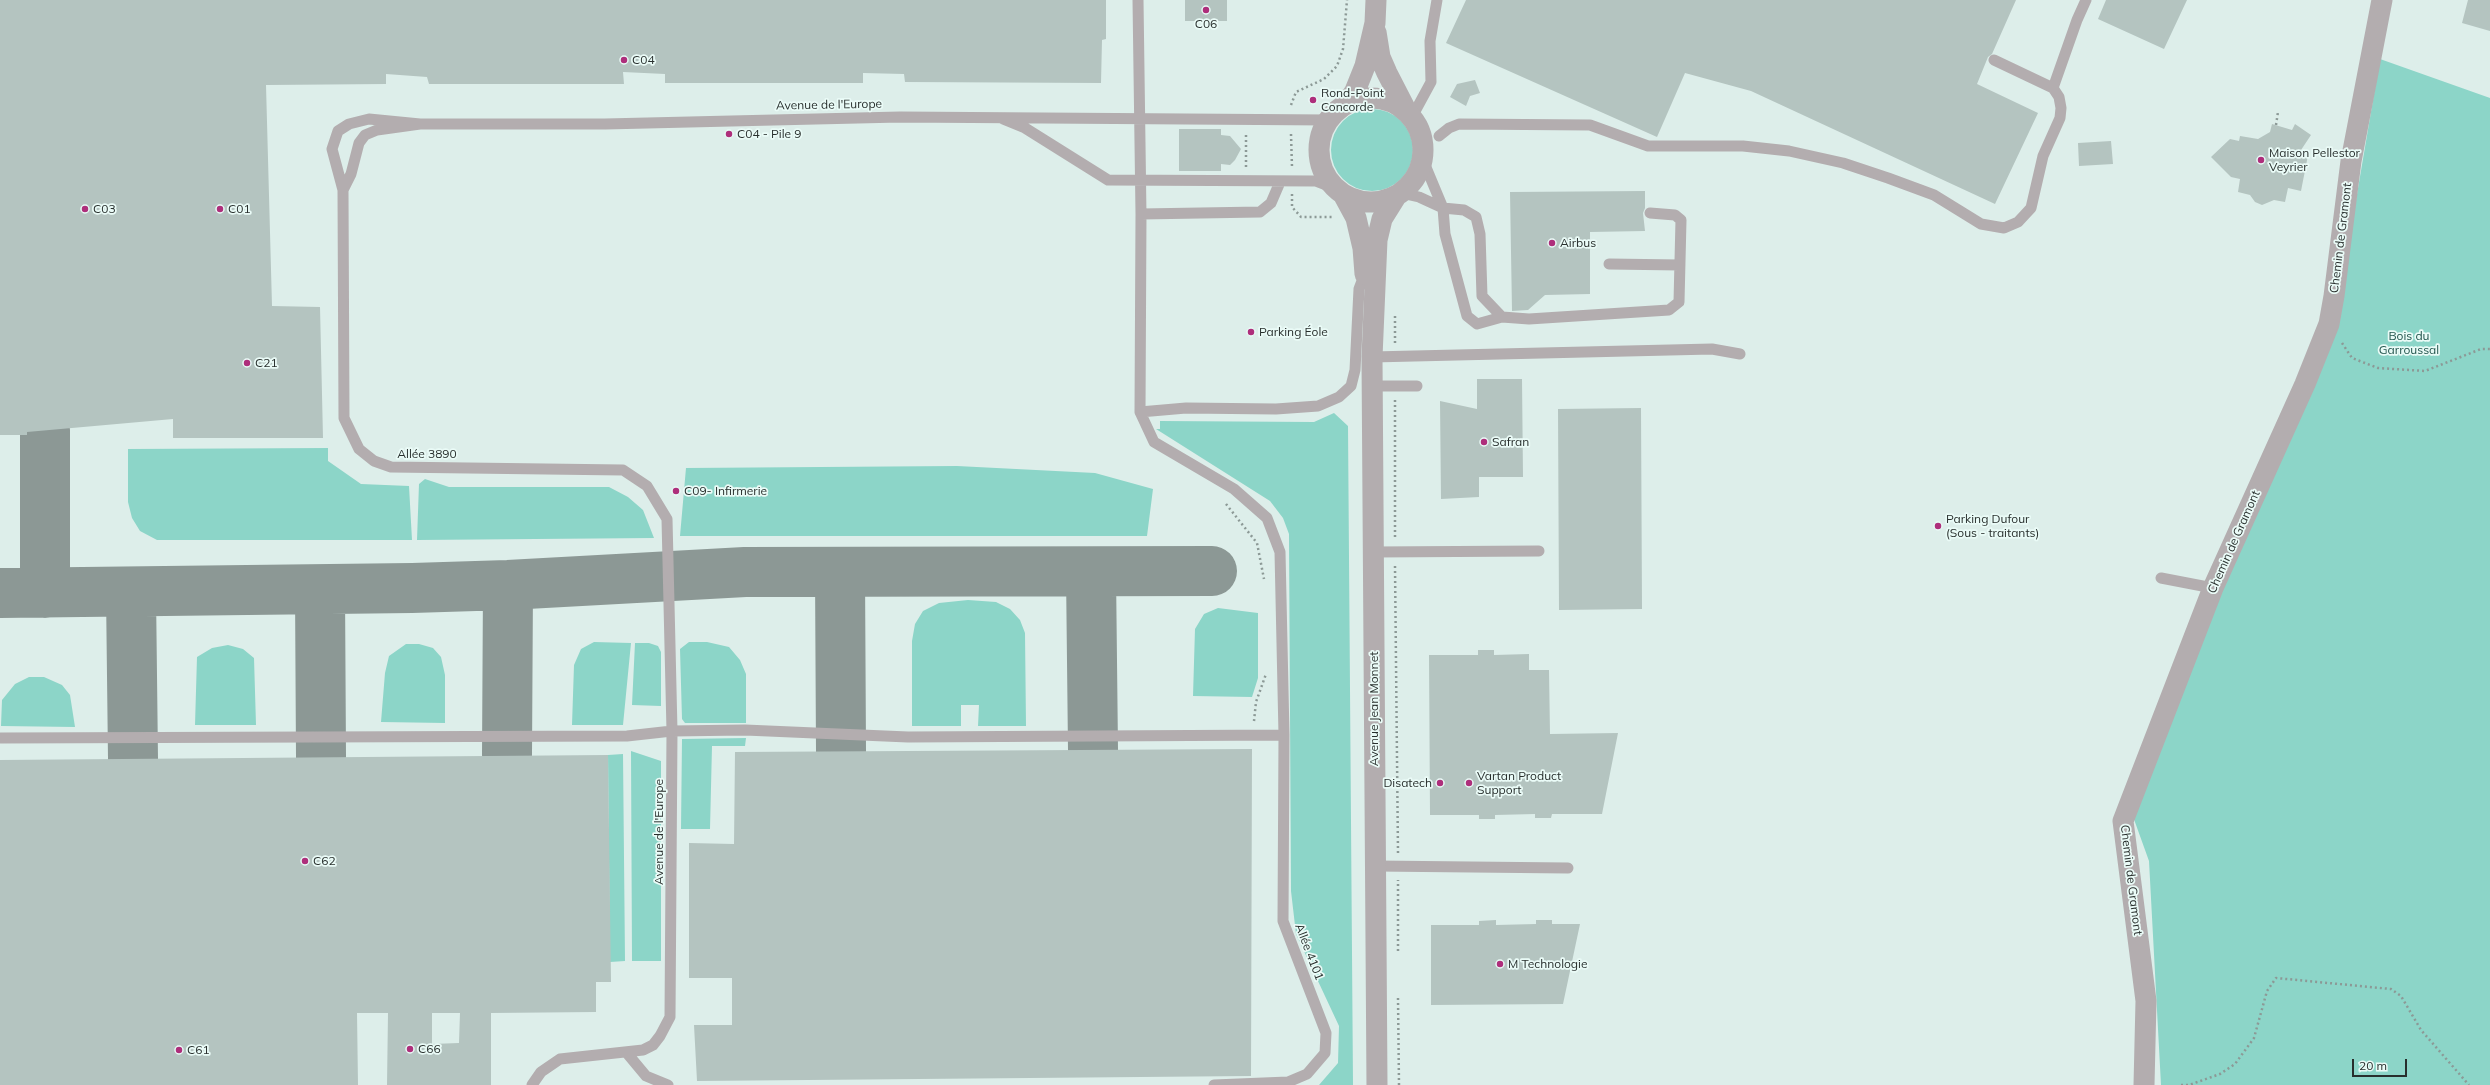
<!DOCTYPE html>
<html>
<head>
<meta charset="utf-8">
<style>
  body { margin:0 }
  #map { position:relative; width:2490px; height:1085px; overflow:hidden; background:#ddeeea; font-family:Mulish,sans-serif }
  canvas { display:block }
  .scale { position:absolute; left:2352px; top:1059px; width:55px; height:18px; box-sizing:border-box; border:2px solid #282f2d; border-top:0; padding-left:5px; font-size:12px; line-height:14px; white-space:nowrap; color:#282f2d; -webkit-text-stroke:3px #eafbf7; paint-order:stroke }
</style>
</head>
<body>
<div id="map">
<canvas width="2490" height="1085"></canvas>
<div class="scale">20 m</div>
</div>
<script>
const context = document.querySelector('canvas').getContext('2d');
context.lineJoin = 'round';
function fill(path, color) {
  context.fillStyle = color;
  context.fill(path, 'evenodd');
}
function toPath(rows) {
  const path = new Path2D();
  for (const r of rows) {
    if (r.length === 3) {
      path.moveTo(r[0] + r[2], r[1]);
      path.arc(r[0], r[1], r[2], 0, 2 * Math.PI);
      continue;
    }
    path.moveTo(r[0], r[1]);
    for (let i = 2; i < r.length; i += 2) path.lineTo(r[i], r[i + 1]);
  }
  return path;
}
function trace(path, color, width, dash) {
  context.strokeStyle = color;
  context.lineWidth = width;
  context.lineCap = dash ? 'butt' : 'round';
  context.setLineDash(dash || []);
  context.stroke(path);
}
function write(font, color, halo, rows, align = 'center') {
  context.font = font + ' Mulish,sans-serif';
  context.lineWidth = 3.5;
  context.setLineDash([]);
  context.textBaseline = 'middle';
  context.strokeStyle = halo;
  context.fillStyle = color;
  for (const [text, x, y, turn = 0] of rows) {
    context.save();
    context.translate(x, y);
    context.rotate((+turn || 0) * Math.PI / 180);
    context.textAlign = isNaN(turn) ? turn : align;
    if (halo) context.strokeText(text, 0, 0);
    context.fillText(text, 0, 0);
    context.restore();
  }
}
fill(toPath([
  [2380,59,2490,98,2490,1085,2161,1085,2149,861,2131,811,2339,300],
  [1372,150,41],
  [1334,413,1348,426,1353,1085,1319,1085,1338,1063,1339,1026,1296,934,1291,891,1289,534,1283,518,1270,501,1156,429,1160,429,1160,421,1314,422],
  [328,448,328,461,361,484,409,486,412,540,157,540,140,531,132,518,128,502,128,449],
  [957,466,1095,473,1153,489,1147,536,680,536,686,468],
  [425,479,449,487,609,487,628,497,643,510,654,538,417,540,419,484],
  [968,600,996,602,1010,609,1020,620,1025,633,1026,726,978,726,979,705,961,705,961,726,912,726,912,641,915,624,923,611,939,603],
  [1218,608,1258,613,1258,678,1252,697,1193,696,1195,629,1204,614],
  [594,642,631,643,623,725,572,725,574,665,581,649],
  [689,642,707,642,729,647,740,660,746,674,746,723,685,723,682,719,680,649],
  [635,643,649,643,658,646,661,652,661,706,632,705],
  [406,644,419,644,433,648,441,657,445,675,445,723,381,722,385,673,389,656],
  [228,645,243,649,254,658,256,725,195,725,197,657,212,648],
  [29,677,44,677,62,685,70,695,75,727,1,726,2,700,15,684],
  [746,738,745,746,712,746,710,829,681,829,682,739],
  [631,751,661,761,661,961,632,961],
  [623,754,625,961,610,962,608,755]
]), '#8cd5c8');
trace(toPath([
  [45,430,45,593],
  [840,572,841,751],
  [1091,572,1093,750],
  [320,590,321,757],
  [131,592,133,759],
  [0,593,412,588,508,585,745,572,1212,571],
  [507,755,508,585]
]), '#8c9895', 50);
fill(toPath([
  [0,0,1106,0,1106,39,1102,40,1101,83,905,82,904,74,863,73,863,83,665,83,665,74,623,72,624,84,429,84,427,77,386,74,386,84,266,85,272,306,320,307,323,438,173,438,173,419,27,432,27,435,0,435],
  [1185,0,1227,0,1227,21,1185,21],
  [1466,0,2016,0,1992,54,1988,57,1977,84,2038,113,1995,204,1751,91,1685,73,1657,137,1446,43],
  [2106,0,2187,0,2164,49,2098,19],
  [2468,0,2490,0,2490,31,2462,23],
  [1475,80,1480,93,1470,96,1466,106,1450,97,1457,84],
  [2272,124,2292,130,2295,124,2311,135,2299,153,2308,155,2301,191,2288,188,2285,202,2274,200,2262,205,2255,202,2250,195,2238,192,2240,179,2231,177,2211,157,2230,139,2239,141,2240,136,2258,139,2270,132],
  [1179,129,1221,129,1221,135,1230,136,1241,149,1235,160,1230,165,1221,164,1221,171,1179,171],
  [2111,141,2113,164,2079,166,2078,143],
  [1645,191,1645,208,1643,213,1645,231,1590,232,1590,294,1545,295,1528,310,1512,311,1510,192],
  [1477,379,1522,379,1523,477,1479,477,1479,497,1441,499,1440,401,1477,409],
  [1641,408,1642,609,1559,610,1558,409],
  [1478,650,1494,650,1494,655,1529,654,1529,670,1549,670,1550,734,1618,733,1602,814,1552,814,1551,818,1535,818,1535,814,1495,815,1495,819,1479,819,1479,815,1430,815,1429,655,1478,655],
  [1252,749,1251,1076,697,1081,694,1025,732,1025,732,978,689,978,689,843,734,844,735,752],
  [608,755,611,982,596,982,596,1012,491,1013,491,1085,387,1085,388,1013,357,1013,358,1085,0,1085,0,760],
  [432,1013,460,1013,459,1043,432,1044],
  [1496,920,1496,925,1536,924,1536,920,1552,920,1552,924,1580,924,1563,1004,1431,1005,1431,925,1479,925,1479,921]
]), '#b4c4c0');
trace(toPath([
  [1291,105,1296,92,1324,79,1337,66,1343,49,1347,0],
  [2276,125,2278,112],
  [1291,134,1292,167],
  [1246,167,1246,134],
  [1292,194,1292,207,1301,217,1334,217],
  [1395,316,1395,343],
  [2342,343,2352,358,2378,368,2425,371,2481,349,2490,349],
  [1395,400,1395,539],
  [1226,504,1257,543,1264,579],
  [1395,566,1398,853],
  [1254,721,1256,702,1266,674],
  [1398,951,1398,880],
  [1398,998,1399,1085],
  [2181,1085,2189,1085,2220,1074,2235,1064,2254,1038,2267,991,2276,978,2391,989,2401,996,2421,1030,2469,1085]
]), '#8c9996', 2.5, [2, 3]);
trace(toPath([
  [1138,0,1141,214,1140,412,1154,442,1234,489,1267,518,1280,552,1284,735,1283,921,1326,1033,1325,1053,1307,1074,1288,1082,1214,1085],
  [2053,88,2077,20,2086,0],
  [1412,117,1431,82,1430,41,1437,0],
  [1003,119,1025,128,1108,180,1316,181,1337,189],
  [420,124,369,119,349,124,338,131,332,149,343,190,344,418,359,449,374,461,391,467,623,470,647,486,667,519,672,731,670,1017,660,1036,653,1045,643,1050,560,1059,541,1072,532,1085],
  [1439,136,1449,128,1459,124,1590,125,1648,146,1743,146,1789,151,1843,163,1888,178,1934,195,1981,224,2004,228,2018,222,2031,208,2043,156,2060,118,2061,108,2059,97,2053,88,1994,60],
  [343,190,351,174,359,143,365,135,377,130,420,124,605,124,900,117,1329,120],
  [1401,193,1419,197,1443,208,1423,160],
  [1141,214,1260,212,1271,203,1280,182],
  [1609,264,1680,265],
  [1502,317,1482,296,1480,234,1476,217,1464,210,1443,208,1445,234,1467,316,1477,324,1502,317,1529,319,1669,310,1679,302,1681,220,1675,215,1650,213],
  [1372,357,1712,349,1740,354],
  [1373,386,1417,386],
  [1140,412,1186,408,1276,409,1318,406,1339,397,1351,386,1355,370,1359,289,1365,273],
  [1374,552,1539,551],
  [2161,578,2213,588],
  [0,738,627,736,672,731,745,730,908,737,1284,735],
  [1375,866,1568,868],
  [626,1052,646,1076,668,1085]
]), '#b3adaf', 11);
trace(toPath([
  [1376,32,1380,57,1387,73,1406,110],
  [1371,150,52],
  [1347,103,1355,91,1365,66,1375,23,1376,0],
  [1343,194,1356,218,1363,248,1365,274],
  [1377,1085,1372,357,1377,240,1382,219,1397,195],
  [2144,1085,2146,1001,2123,821,2213,588,2305,384,2329,324,2334,296,2351,161,2382,0]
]), '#b3adaf', 21);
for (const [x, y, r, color] of [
  [1206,10,4,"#ae2e7b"],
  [624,60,4,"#ae2e7b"],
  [1313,100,4,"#ae2e7b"],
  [729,134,4,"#ae2e7b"],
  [2261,160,4,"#ae2e7b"],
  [85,209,4,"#ae2e7b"],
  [220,209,4,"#ae2e7b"],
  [1552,243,4,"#ae2e7b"],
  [1251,332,4,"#ae2e7b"],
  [247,363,4,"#ae2e7b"],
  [1484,442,4,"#ae2e7b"],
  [676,491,4,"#ae2e7b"],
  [1938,526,4,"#ae2e7b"],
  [1440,783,4,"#ae2e7b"],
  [1469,783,4,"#ae2e7b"],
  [305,861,4,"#ae2e7b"],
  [1500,964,4,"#ae2e7b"],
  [410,1049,4,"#ae2e7b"],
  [179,1050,4,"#ae2e7b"]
]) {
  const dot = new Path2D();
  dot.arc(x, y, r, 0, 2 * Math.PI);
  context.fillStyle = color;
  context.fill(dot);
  trace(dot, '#eafbf7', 1.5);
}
write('12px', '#282f2d', '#eafbf7', [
  ["C06",1206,24,"center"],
  ["C04",632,60],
  ["Rond-Point",1321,93],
  ["Concorde",1321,107],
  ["C04 - Pile 9",737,134],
  ["Maison Pellestor",2269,153],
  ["Veyrier",2269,167],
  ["C03",93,209],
  ["C01",228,209],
  ["Airbus",1560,243],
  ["Parking Éole",1259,332],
  ["C21",255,363],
  ["Safran",1492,442],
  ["C09- Infirmerie",684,491],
  ["Parking Dufour",1946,519],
  ["(Sous - traitants)",1946,533],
  ["Vartan Product",1477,776],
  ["Support",1477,790],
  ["Disatech",1432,783,"right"],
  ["C62",313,861],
  ["M Technologie",1508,964],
  ["C66",418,1049],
  ["C61",187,1050]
], 'left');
write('12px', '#282f2d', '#eafbf7', [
  ["Avenue de l'Europe",829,105,-1],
  ["Chemin de Gramont",2341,238,-83],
  ["Allée 3890",427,454],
  ["Chemin de Gramont",2234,542,-66],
  ["Avenue Jean Monnet",1374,709,-90],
  ["Avenue de l'Europe",659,832,-90],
  ["Chemin de Gramont",2131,880,83],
  ["Allée 4101",1309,952,69]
]);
write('12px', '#23564e', '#eafbf7', [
  ["Bois du",2409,336],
  ["Garroussal",2409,350]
]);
</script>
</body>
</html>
